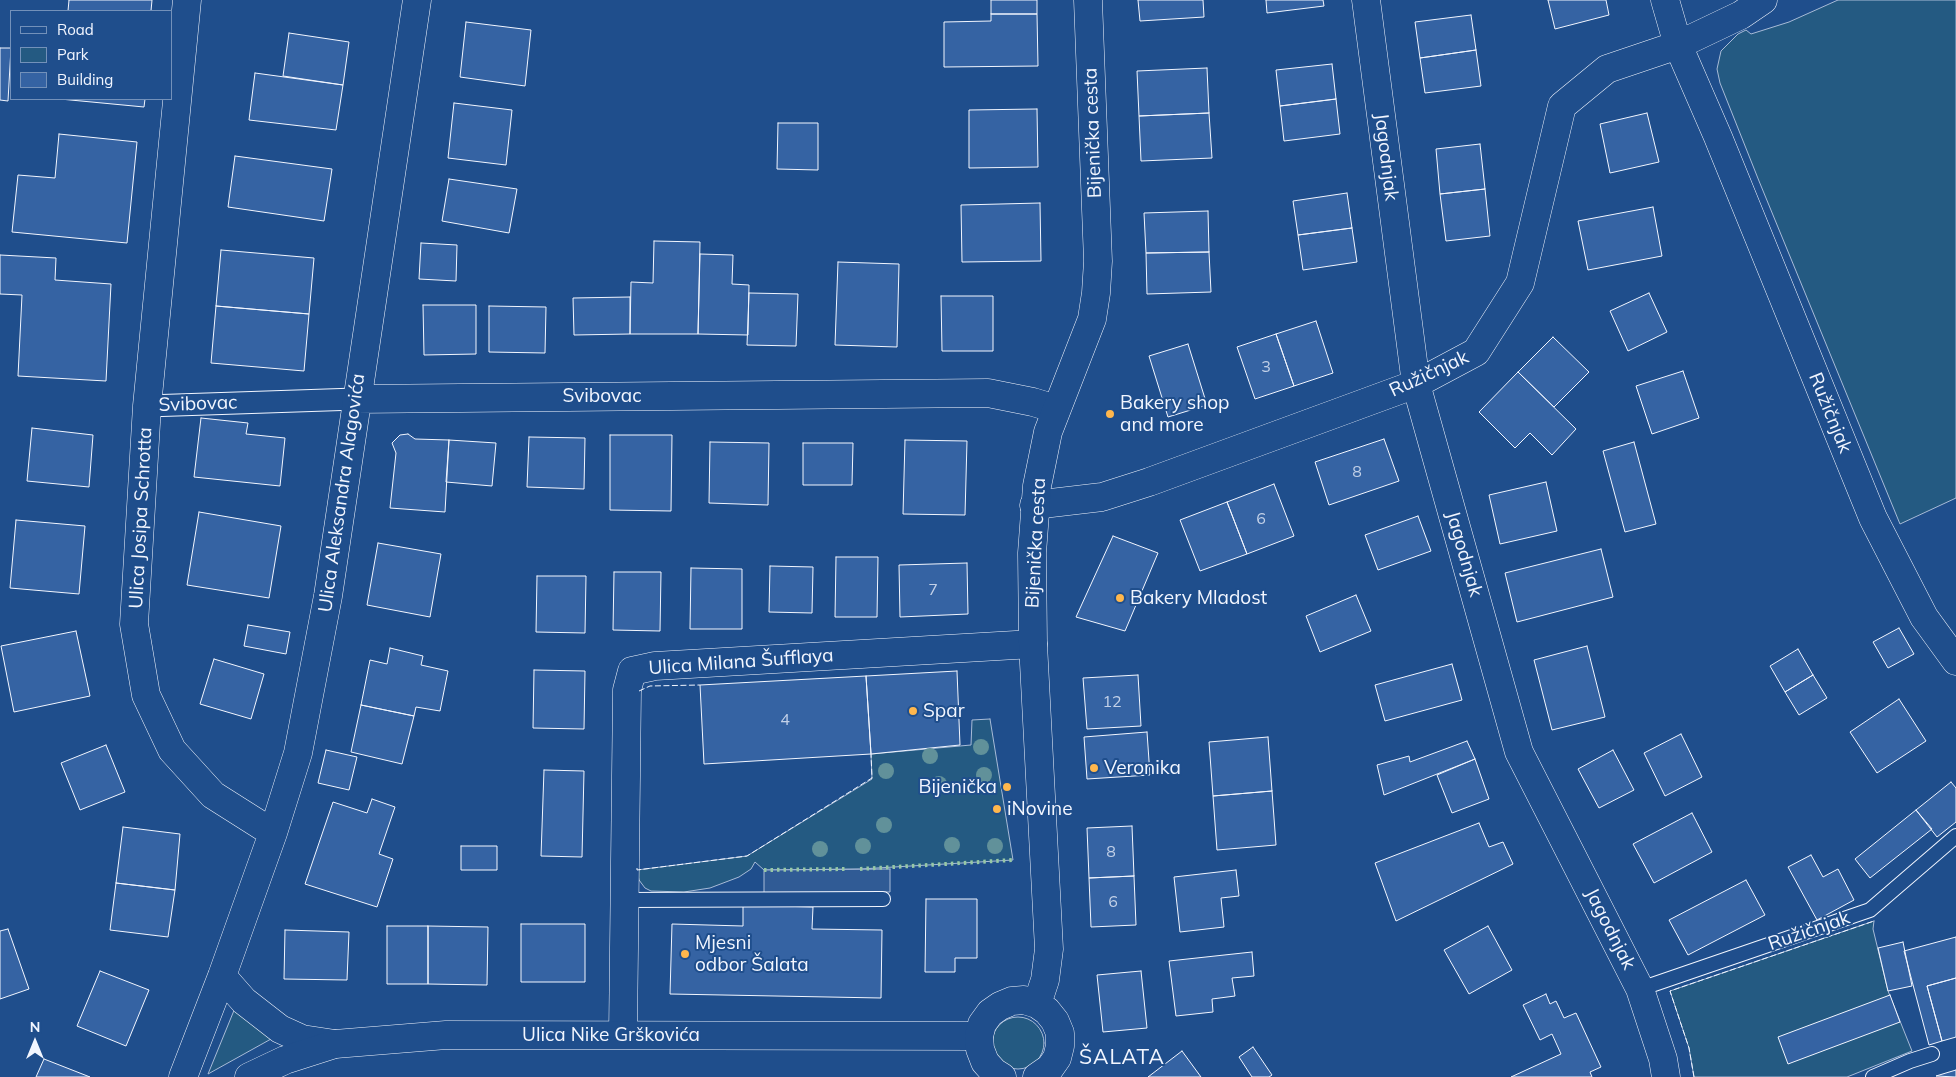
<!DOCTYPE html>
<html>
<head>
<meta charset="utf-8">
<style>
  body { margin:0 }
  #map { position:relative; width:1956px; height:1077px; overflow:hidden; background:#1f4e8c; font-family:Mulish,sans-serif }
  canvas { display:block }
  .legend { position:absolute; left:10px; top:10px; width:162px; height:90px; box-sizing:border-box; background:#1f4e8c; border:1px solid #7391ba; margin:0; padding:6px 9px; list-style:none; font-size:15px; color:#f2f6ff }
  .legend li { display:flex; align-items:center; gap:10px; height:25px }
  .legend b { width:25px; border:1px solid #7391ba }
  .north { position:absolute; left:10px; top:1017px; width:50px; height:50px; -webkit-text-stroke:4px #1f4e8c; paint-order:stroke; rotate:0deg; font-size:14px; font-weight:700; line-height:20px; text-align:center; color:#f2f6ff }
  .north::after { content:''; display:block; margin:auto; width:18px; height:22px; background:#f2f6ff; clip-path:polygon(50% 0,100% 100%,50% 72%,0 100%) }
</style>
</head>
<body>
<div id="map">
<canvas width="1956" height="1077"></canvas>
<ul class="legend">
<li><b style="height:6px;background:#1f4e8c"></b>Road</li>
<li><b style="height:14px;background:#245a82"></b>Park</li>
<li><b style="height:14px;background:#3563a3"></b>Building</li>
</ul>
<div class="north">N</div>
</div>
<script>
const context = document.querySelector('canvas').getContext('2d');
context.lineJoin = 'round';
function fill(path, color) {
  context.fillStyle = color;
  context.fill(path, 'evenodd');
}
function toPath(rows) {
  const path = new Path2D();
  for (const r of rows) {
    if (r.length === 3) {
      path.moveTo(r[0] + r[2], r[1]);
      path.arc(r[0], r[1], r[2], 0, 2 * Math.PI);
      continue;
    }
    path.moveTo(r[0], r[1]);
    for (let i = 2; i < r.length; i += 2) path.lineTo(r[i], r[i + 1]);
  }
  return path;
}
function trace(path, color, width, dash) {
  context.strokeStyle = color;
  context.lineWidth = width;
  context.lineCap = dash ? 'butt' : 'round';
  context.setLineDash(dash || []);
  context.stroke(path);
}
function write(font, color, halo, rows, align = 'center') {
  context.font = font + ' Mulish,sans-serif';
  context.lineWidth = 4;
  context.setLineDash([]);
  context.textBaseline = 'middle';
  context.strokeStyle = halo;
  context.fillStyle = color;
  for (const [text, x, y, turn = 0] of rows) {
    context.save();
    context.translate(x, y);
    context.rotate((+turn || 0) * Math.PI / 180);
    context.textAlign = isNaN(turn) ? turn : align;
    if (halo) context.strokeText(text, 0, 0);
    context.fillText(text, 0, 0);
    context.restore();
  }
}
const green = toPath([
  [1838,0,1956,0,1956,498,1900,524,1759,181,1720,83,1717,69,1721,51,1738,34,1746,30,1751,34,1789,22,1838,0],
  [990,719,1013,860,860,869,764,870,755,862,751,869,739,877,710,888,684,892,651,891,645,888,639,880,637,870,747,856,872,779,871,754,971,745,972,720,990,719],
  [1874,921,1873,929,1888,991,1912,1051,1847,1077,1694,1077,1689,1048,1670,991,1874,921],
  [235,1008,271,1039,208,1074,235,1008],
  [1018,1043,26]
]);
fill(green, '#245a82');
trace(green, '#a8bbd7', 1);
const parking = toPath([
  [890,869,890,892,764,893,764,870,890,869]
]);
fill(parking, '#305b95');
trace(parking, '#a8bbd7', 1);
const building = toPath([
  [69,0,152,0,151,11,68,11,69,0],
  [991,0,1037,0,1037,14,991,14,991,0],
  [1138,0,1203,0,1204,17,1140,21,1138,0],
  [1266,0,1323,0,1324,6,1267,13,1266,0],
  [1548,0,1606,0,1609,15,1555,29,1548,0],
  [991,14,1037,14,1038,66,944,67,944,22,991,21,991,14],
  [1471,15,1476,50,1420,58,1415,22,1471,15],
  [466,22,531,30,525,86,460,77,466,22],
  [289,33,349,42,343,85,283,76,289,33],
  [0,48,11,48,8,101,0,100,0,48],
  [1476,50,1481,86,1425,93,1420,58,1476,50],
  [1332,64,1336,99,1280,106,1276,70,1332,64],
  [1207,68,1209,113,1139,116,1137,71,1207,68],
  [255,73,343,85,336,130,249,120,255,73],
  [60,99,145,99,144,107,60,99],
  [1336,99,1340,134,1284,141,1280,106,1336,99],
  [454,103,512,110,506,165,448,158,454,103],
  [1037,109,1038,167,969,168,969,110,1037,109],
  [1209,113,1212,158,1141,161,1139,116,1209,113],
  [1647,113,1659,162,1610,173,1600,124,1647,113],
  [778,123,818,123,818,170,777,169,778,123],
  [59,134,137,142,127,243,12,232,18,175,55,178,59,134],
  [1480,144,1485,189,1440,194,1436,149,1480,144],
  [235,156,332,169,324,221,228,207,235,156],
  [449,179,517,189,509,233,442,221,449,179],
  [1485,189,1490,236,1446,241,1440,194,1485,189],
  [1347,193,1352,228,1298,235,1293,201,1347,193],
  [1040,203,1041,261,962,262,961,205,1040,203],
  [1653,207,1662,256,1588,270,1578,221,1653,207],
  [1208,211,1209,252,1146,253,1144,213,1208,211],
  [1352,228,1357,262,1303,270,1298,235,1352,228],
  [654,241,700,242,698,334,630,334,631,282,653,283,654,241],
  [421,243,457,245,456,281,419,279,421,243],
  [221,250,314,258,309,314,216,306,221,250],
  [1209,252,1211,292,1147,294,1146,253,1209,252],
  [700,254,733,255,732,284,749,285,748,335,698,334,700,254],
  [0,255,56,258,55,280,111,284,106,381,18,376,22,295,0,294,0,255],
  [838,262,899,264,897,347,835,345,838,262],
  [749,293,798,294,796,346,747,345,749,293],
  [1649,293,1667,332,1628,351,1610,311,1649,293],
  [941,296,993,296,993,351,942,351,941,296],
  [630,297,630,334,574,335,573,298,630,297],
  [423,305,476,305,476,354,424,355,423,305],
  [216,306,309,314,304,371,211,363,216,306],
  [489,306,546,307,545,353,489,352,489,306],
  [1316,321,1333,373,1294,386,1276,334,1316,321],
  [1276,334,1294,386,1255,399,1237,347,1276,334],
  [1553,337,1589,372,1554,407,1518,372,1553,337],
  [1188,344,1207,405,1168,417,1149,356,1188,344],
  [1683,371,1699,418,1652,434,1636,386,1683,371],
  [1518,372,1576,429,1552,455,1530,433,1515,448,1479,412,1518,372],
  [201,418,248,423,246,434,285,438,280,486,194,477,201,418],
  [32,428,93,435,89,487,27,481,32,428],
  [408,434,415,439,449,440,445,512,390,508,396,453,392,443,400,435,408,434],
  [610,435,672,435,671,511,610,510,610,435],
  [529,437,585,438,584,489,527,487,529,437],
  [1384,439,1399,481,1329,505,1315,462,1384,439],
  [449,440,496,443,492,486,446,482,449,440],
  [905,440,967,441,965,515,903,514,905,440],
  [710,442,769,443,768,505,709,503,710,442],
  [1634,442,1656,524,1625,532,1603,451,1634,442],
  [803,443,853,443,852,485,803,485,803,443],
  [1546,482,1557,531,1500,544,1489,495,1546,482],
  [1274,484,1294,536,1247,554,1227,502,1274,484],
  [1227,502,1247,554,1200,571,1180,520,1227,502],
  [199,512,281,526,269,598,187,585,199,512],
  [1418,516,1431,551,1378,570,1365,535,1418,516],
  [16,520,85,526,79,594,10,588,16,520],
  [1113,536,1158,553,1125,631,1076,617,1113,536],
  [378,543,441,554,430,617,367,605,378,543],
  [1601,549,1613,597,1517,622,1505,573,1601,549],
  [836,557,878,557,877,617,835,617,836,557],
  [967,563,968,614,900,617,899,565,967,563],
  [770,566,813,567,812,613,769,612,770,566],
  [691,568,742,569,742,629,690,629,691,568],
  [614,572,661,572,660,631,613,630,614,572],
  [537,576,586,576,585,633,536,632,537,576],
  [1356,595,1371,631,1320,652,1306,616,1356,595],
  [248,625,290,632,286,654,244,646,248,625],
  [1899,628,1914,654,1888,668,1873,642,1899,628],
  [76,631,90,696,14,712,1,646,76,631],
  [1587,646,1605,717,1552,730,1534,660,1587,646],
  [390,648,423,656,421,665,448,671,440,711,416,707,414,716,361,705,370,660,387,664,390,648],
  [1798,649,1813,675,1785,692,1770,666,1798,649],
  [214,659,264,674,251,719,200,704,214,659],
  [1452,664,1462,700,1385,721,1375,685,1452,664],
  [534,670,585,671,584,729,533,728,534,670],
  [957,671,960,745,871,754,866,676,957,671],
  [1138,675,1141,726,1087,729,1083,678,1138,675],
  [1813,675,1827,698,1799,715,1785,692,1813,675],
  [866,676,871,754,704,764,700,685,866,676],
  [1899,699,1926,741,1877,773,1850,732,1899,699],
  [361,705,414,716,402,764,351,752,361,705],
  [1147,732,1150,775,1087,779,1084,737,1147,732],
  [1681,734,1702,777,1665,796,1644,753,1681,734],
  [1268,737,1272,791,1213,796,1209,742,1268,737],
  [1467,741,1475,759,1384,795,1377,765,1409,756,1410,762,1467,741],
  [106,745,125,792,80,810,61,763,106,745],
  [326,750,357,757,349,790,318,783,326,750],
  [1613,750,1634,790,1599,808,1578,769,1613,750],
  [1475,759,1489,799,1452,813,1437,775,1475,759],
  [544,770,584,771,582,857,541,856,544,770],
  [1951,782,1956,788,1956,822,1937,837,1916,810,1951,782],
  [1272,791,1276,845,1217,850,1213,796,1272,791],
  [372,799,395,807,379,854,393,859,377,907,305,884,333,802,367,813,372,799],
  [1916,810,1932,829,1870,878,1855,859,1916,810],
  [1692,813,1712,852,1654,883,1633,844,1692,813],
  [1479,823,1489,847,1503,842,1513,864,1396,921,1375,863,1479,823],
  [1132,826,1134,876,1089,878,1087,828,1132,826],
  [123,827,180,834,175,890,116,883,123,827],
  [461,846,497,846,497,870,461,870,461,846],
  [1811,855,1823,877,1838,869,1854,900,1817,920,1788,867,1811,855],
  [1236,870,1239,896,1221,898,1224,927,1180,932,1174,877,1236,870],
  [1134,876,1136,925,1091,927,1089,878,1134,876],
  [1746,880,1765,915,1688,955,1669,920,1746,880],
  [116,883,175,890,168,937,110,930,116,883],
  [926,899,977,899,977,958,955,958,955,972,925,972,926,899],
  [743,905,813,907,812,929,882,930,881,998,670,994,672,924,743,926,743,905],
  [521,924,585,924,585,982,521,982,521,924],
  [387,926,428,926,428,984,387,984,387,926],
  [428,926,488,927,487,985,428,984,428,926],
  [1488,926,1512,970,1469,994,1444,950,1488,926],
  [8,929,29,989,0,999,0,931,8,929],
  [285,930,349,932,347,980,284,979,285,930],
  [1956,937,1956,978,1927,986,1942,1041,1929,1045,1904,951,1956,937],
  [1903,942,1912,986,1888,991,1878,948,1903,942],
  [1252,952,1254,976,1232,978,1235,996,1212,999,1213,1012,1176,1016,1169,961,1252,952],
  [100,971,149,990,126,1046,77,1026,100,971],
  [1141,971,1147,1028,1103,1032,1097,975,1141,971],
  [1956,978,1956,1037,1942,1041,1927,986,1956,978],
  [1546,994,1550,1004,1556,1001,1564,1018,1576,1013,1601,1067,1590,1072,1592,1077,1511,1077,1561,1054,1552,1034,1540,1040,1523,1005,1546,994],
  [1890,995,1900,1022,1788,1064,1778,1037,1890,995],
  [1253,1047,1272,1075,1269,1077,1252,1077,1239,1057,1253,1047],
  [1182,1051,1201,1077,1148,1077,1182,1051],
  [44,1059,90,1077,36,1077,44,1059],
  [1956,1070,1956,1077,1936,1076,1956,1070]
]);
fill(building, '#3563a3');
trace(building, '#f2f6ff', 1);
const service = toPath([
  [625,900,883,899],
  [1640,989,1870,910,1956,836],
  [1873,1077,1910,1061,1932,1054]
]);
const pedestrian = toPath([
  [147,406,356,399]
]);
const minor = toPath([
  [187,0,147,406,134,624,146,695,172,750,213,795,273,833],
  [1366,0,1416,384,1519,752,1640,989,1663,1059,1666,1077],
  [1665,0,1678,45,1718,137,1873,518,1924,617,1956,661],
  [356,399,988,393,1033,402,1056,409],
  [1034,505,1102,497,1149,482,1416,384,1476,352,1520,283,1562,106,1607,69,1678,45,1741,15,1763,0],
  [222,976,244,1001,280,1029,302,1039,335,1044],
  [623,1034,627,690,632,671,655,666,1033,644],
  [183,1077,222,976,273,833,298,753,328,596,417,0]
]);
const tertiary = toPath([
  [249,1077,285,1060,335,1044,446,1035,979,1036]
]);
const secondary = toPath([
  [1037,1004,1045,980,1049,949,1033,644,1032,553,1037,486,1048,432,1092,319,1096,293,1098,261,1088,0],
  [1002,1077,994,1072,985,1062,980,1049,979,1036,982,1024,990,1013,1000,1006,1012,1001,1024,1000,1037,1004,1047,1011,1055,1021,1060,1033,1060,1046,1057,1058,1050,1068,1037,1077]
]);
trace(service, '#f2f6ff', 16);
trace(pedestrian, '#f2f6ff', 23);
trace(minor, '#f2f6ff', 29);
trace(tertiary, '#f2f6ff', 29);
trace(secondary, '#f2f6ff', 29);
trace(service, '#1f4e8c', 14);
trace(pedestrian, '#1f4e8c', 21);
trace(minor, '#1f4e8c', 28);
trace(tertiary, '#1f4e8c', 28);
trace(secondary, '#1f4e8c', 28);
trace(toPath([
  [860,869,1013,860],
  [764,870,847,869]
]), '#97c8a6', 4, [2.5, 4]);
trace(toPath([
  [639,691,650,686,700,685],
  [637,868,637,870,747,856,872,778,871,754],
  [1694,1077,1689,1048,1670,991,1874,921]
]), '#f2f6ff', 1, [6, 2.5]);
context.fillStyle = '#61919a';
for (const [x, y] of [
  [981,747],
  [930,756],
  [886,771],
  [984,775],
  [939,784],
  [884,825],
  [952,845],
  [863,846],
  [995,846],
  [820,849]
]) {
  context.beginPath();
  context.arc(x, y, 8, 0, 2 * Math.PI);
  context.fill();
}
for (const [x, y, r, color] of [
  [1110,414,5,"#ffb74d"],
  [1120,598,5,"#ffb74d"],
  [913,711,5,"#ffb74d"],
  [1094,768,5,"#ffb74d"],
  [1007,787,5,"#ffb74d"],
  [997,809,5,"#ffb74d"],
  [685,954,5,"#ffb74d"]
]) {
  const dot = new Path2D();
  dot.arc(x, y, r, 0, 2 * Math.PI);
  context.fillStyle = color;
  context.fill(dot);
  trace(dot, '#1f4e8c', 2);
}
write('16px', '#c3d1e8', null, [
  ["3",1266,367],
  ["8",1357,472],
  ["6",1261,519],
  ["7",933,590],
  ["12",1112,702],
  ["4",785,720],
  ["8",1111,852],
  ["6",1113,902]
]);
write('19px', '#f2f6ff', '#1f4e8c', [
  ["Bijenička cesta",1093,133,-92],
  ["Jagodnjak",1386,157,83],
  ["Ružičnjak",1429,374,-25],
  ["Svibovac",602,396],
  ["Svibovac",198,404,-2],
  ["Ružičnjak",1830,413,68],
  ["Ulica Aleksandra Alagovića",342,493,-82],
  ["Ulica Josipa Schrotta",141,518,-87],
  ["Bijenička cesta",1036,543,-87],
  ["Jagodnjak",1464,554,74],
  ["Ulica Milana Šufflaya",741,662,-4],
  ["Jagodnjak",1610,929,63],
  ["Ružičnjak",1809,931,-19],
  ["Ulica Nike Grškovića",611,1035]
]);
write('19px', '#f2f6ff', '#1f4e8c', [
  ["Bakery shop",1120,403],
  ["and more",1120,425],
  ["Bakery Mladost",1130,598],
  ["Spar",923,711],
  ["Veronika",1104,768],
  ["Bijenička",997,787,"right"],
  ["iNovine",1007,809],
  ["Mjesni",695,943],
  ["odbor Šalata",695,965]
], 'left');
context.letterSpacing = '1px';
write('21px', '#f2f6ff', '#1f4e8c', [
  ["ŠALATA",1122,1058]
]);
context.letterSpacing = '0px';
</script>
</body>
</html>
